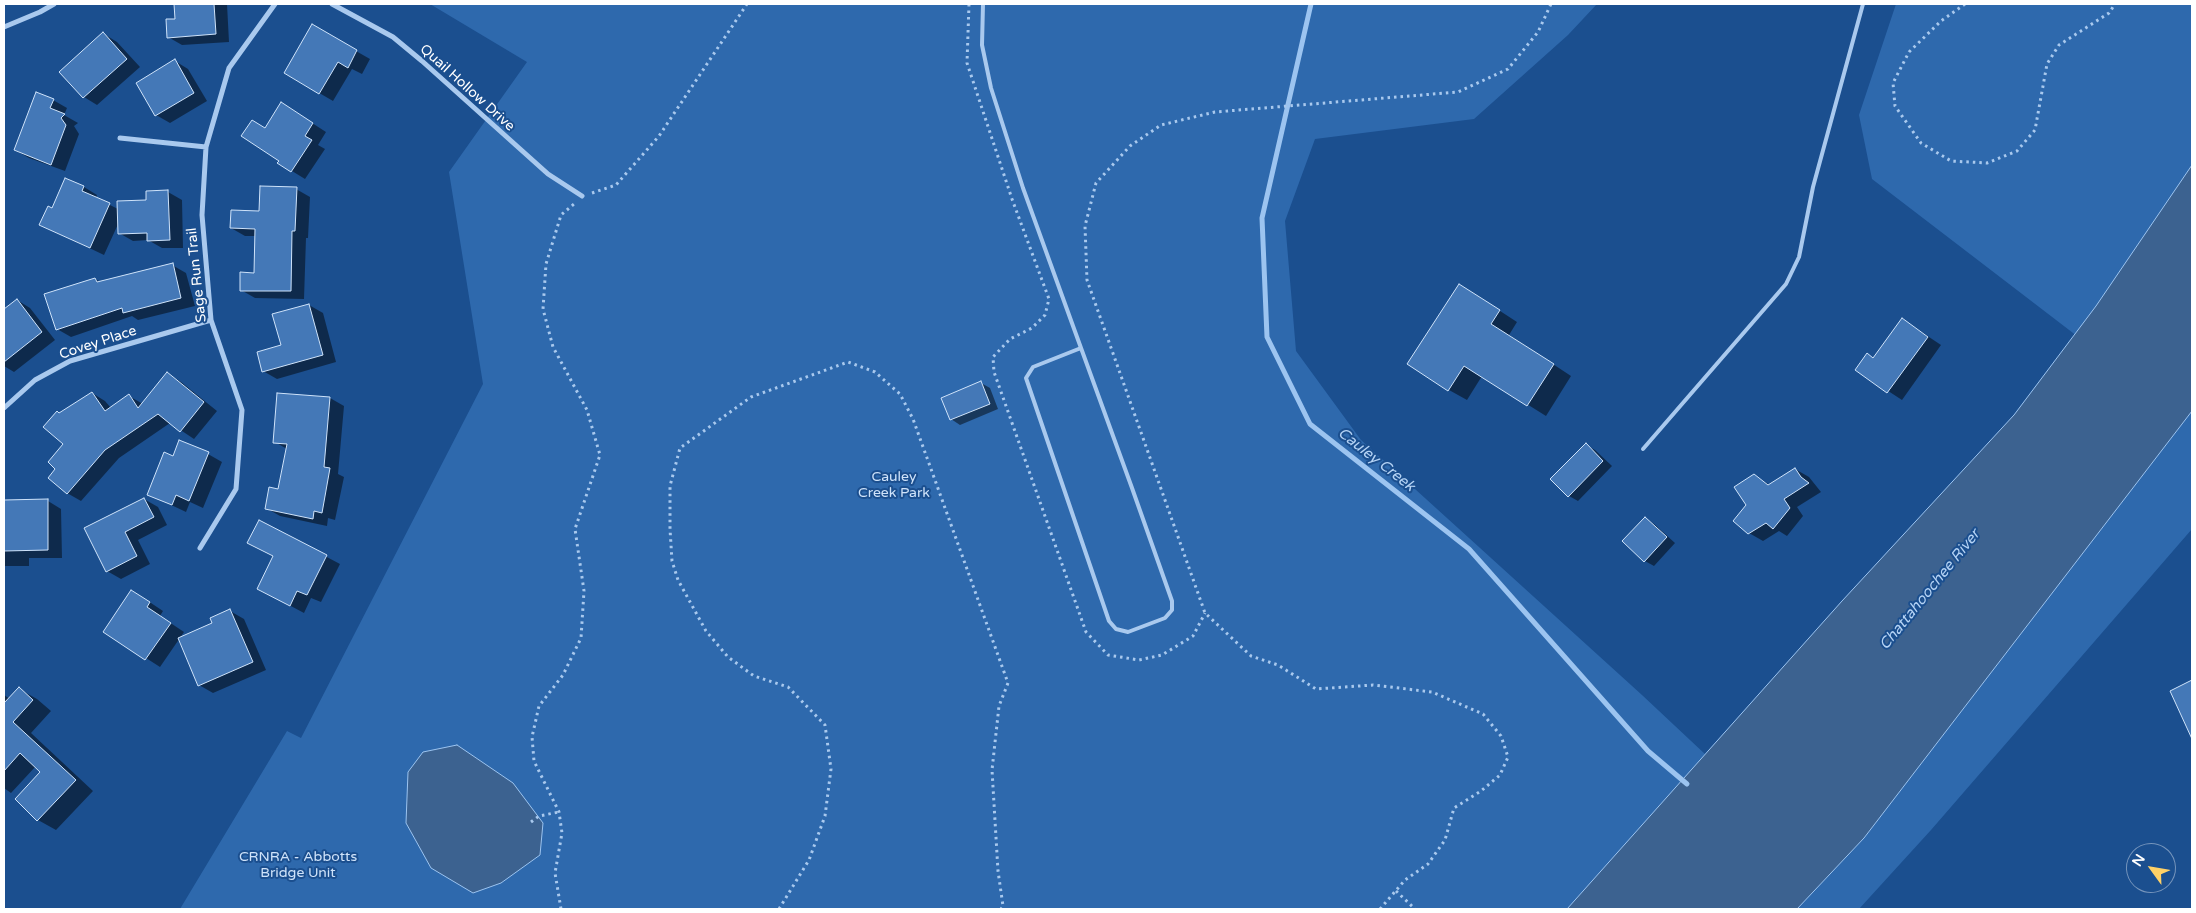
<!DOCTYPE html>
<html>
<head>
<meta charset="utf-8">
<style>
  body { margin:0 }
  #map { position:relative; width:2196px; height:913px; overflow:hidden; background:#1b4f8f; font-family:"Varela Round",sans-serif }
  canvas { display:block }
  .frame { position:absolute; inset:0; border:5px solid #fff; pointer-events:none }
  .north { position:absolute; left:2126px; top:843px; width:50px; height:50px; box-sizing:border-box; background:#1b4f8f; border:1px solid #7695bc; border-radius:50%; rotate:302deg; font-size:14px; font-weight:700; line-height:20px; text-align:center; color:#fff }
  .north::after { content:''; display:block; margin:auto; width:18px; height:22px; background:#ffd166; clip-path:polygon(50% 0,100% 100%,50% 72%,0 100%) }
</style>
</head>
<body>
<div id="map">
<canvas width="2196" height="913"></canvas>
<div class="frame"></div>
<div class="north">N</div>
</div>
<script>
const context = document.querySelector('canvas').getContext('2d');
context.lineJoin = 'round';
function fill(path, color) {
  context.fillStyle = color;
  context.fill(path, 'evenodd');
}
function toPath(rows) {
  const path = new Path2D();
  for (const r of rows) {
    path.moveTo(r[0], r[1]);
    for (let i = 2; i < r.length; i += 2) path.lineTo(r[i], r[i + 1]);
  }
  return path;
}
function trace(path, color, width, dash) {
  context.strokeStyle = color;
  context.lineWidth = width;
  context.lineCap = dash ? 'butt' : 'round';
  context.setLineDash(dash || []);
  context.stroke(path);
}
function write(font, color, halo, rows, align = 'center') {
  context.font = font + ' "Varela Round",sans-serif';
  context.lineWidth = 4;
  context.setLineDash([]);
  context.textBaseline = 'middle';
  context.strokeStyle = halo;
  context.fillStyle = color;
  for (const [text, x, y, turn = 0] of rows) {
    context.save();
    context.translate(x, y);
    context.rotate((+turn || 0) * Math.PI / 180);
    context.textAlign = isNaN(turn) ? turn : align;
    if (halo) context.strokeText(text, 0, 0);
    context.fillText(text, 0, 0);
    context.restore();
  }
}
fill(toPath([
  [430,4,1597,4,1568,35,1474,119,1315,139,1285,221,1296,351,1361,440,1642,695,1722,770,1595,909,180,909,287,731,301,738,483,384,449,172,527,62],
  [1896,4,2192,4,2192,197,2090,346,1872,179,1859,115],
  [2192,411,2192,529,1931,830,1859,909,1797,909,1864,838]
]), '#2e69ad');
const water = toPath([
  [2192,165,2192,411,1864,838,1797,909,1567,909,1842,601,2014,415,2096,306,2192,165],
  [457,745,513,783,543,823,540,855,501,883,473,893,431,868,406,823,408,772,423,752,457,745]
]);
fill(water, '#3c6290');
trace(water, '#9cc4f0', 1);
fill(toPath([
  [175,4,227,4,229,42,182,45,168,37,176,20],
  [312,26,370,59,362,74,352,69,333,101,285,73],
  [104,34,117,42,140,67,97,105,84,97],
  [175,61,188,69,207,101,170,123,156,115,137,84],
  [53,100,67,108,64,115,78,123,74,126,79,134,65,171,29,158,15,150],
  [295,112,326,132,318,145,325,149,305,179,279,163,281,160,266,129],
  [66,180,84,187,97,195,96,198,118,209,147,201,147,192,168,192,182,200,183,248,162,248,148,240,133,241,119,233,119,222,104,255,41,225,52,210],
  [296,189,310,197,308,238,306,238,304,299,255,298,241,290,255,274,256,236,245,236,231,228,260,212],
  [172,265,186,273,195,306,138,320,132,316,71,337,57,329,95,279,101,282],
  [1477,296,1517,322,1509,335,1571,376,1546,416,1482,376,1467,400,1449,390],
  [17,300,30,308,55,340,14,372,4,366,4,310],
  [309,305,323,313,336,362,277,379,263,371,282,346],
  [1902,319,1941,345,1902,400,1856,370,1874,359],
  [168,374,181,382,217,411,194,439,170,423,119,458,81,501,67,493,57,469,65,444,60,415,92,393,105,401,111,408,129,396,143,404],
  [981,383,990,388,998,409,960,425,951,419],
  [330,398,344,406,338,474,344,477,335,520,328,518,327,526,280,516,266,508,279,490,287,449,275,442],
  [1586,445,1595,450,1612,466,1578,501,1569,496],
  [208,454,222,462,203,508,190,502,186,512,148,494,174,457],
  [1795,469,1809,477,1821,492,1797,507,1803,516,1787,536,1779,531,1763,541,1749,533,1747,505,1754,476,1770,485],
  [144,499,158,507,167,525,138,540,150,564,121,579,107,571,86,528],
  [4,501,48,501,61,509,62,558,29,558,29,566,4,566],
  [1645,518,1654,524,1675,543,1654,566,1645,561],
  [259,521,340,564,321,602,311,598,304,613,272,596,275,556],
  [145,599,163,611,160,616,184,632,160,667,104,631],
  [230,611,244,619,266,670,213,693,199,685,214,623],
  [2192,682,2192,735,2171,692],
  [19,689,37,699,51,711,31,733,93,791,56,830,38,820,16,799,42,772,36,766,11,793,4,788,4,695,10,699]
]), '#0007');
trace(toPath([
  [1311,4,1262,218,1267,337,1310,424,1469,549,1648,751,1687,784]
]), '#9cc4f0', 5);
const building = toPath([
  [174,4,214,4,216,34,167,38,166,19,175,19,174,4],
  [312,24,357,50,348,68,338,62,319,94,284,73,312,24],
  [103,32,127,59,83,98,59,72,103,32],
  [175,59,194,93,155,116,136,83,175,59],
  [36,92,54,99,50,108,65,114,61,118,66,125,51,165,14,150,36,92],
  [281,102,313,123,305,136,312,140,291,172,277,163,279,161,241,136,252,120,265,128,281,102],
  [65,178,84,186,82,191,110,203,90,248,39,225,48,206,52,208,65,178],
  [260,186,297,187,295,231,292,231,291,291,240,291,240,272,254,273,255,229,230,228,231,210,259,211,260,186],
  [168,190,170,240,147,241,147,233,118,234,117,201,146,200,146,191,168,190],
  [173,263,181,298,123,313,122,308,56,330,44,294,95,278,97,282,173,263],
  [1459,284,1500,310,1491,324,1554,364,1527,406,1464,366,1448,391,1407,364,1459,284],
  [17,299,42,332,4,362,4,309,17,299],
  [309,304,323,355,262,372,257,352,281,345,272,314,309,304],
  [1902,318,1928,337,1887,393,1855,370,1867,353,1873,358,1902,318],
  [167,372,204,402,180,432,158,414,105,450,67,494,48,478,55,469,48,462,63,444,43,427,57,411,59,413,92,392,105,411,129,394,138,408,167,372],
  [981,381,990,404,950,420,941,398,981,381],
  [277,393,330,397,324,467,330,468,322,513,314,511,313,519,265,509,269,487,278,489,287,444,273,443,277,393],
  [179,440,209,452,189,501,176,495,172,505,147,495,164,452,173,456,179,440],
  [1586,443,1603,461,1568,497,1550,479,1586,443],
  [1795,468,1801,477,1809,483,1784,499,1790,508,1773,529,1766,523,1748,534,1733,521,1746,505,1734,487,1754,474,1768,485,1795,468],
  [144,498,154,517,125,532,137,556,106,572,84,528,144,498],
  [48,499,48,550,4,551,4,500,48,499],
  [1645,517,1667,537,1644,562,1622,541,1645,517],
  [259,520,327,555,307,595,297,591,290,606,257,589,273,556,247,543,259,520],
  [131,590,150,602,147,607,171,623,145,660,103,632,131,590],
  [230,609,253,662,198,686,178,638,212,623,210,618,230,609],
  [2192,680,2192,739,2170,691,2192,680],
  [19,687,33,700,13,722,76,780,37,821,15,799,40,772,20,753,4,771,4,703,19,687]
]);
fill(building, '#4478b7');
trace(building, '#cfe3fa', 1);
trace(toPath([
  [969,4,967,63,1012,199,1049,299,1045,315,1032,328,1010,339,993,357,994,372,1086,632,1108,655,1139,660,1162,655,1193,636,1205,613],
  [1965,4,1941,21,1909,52,1893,83,1895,106,1921,143,1951,161,1987,163,2017,151,2035,130,2047,64,2059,45,2109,13,2115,4],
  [592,193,616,185,659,136,747,4],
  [531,822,539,816,559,812],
  [1396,891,1415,909],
  [561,909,555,873,562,833,559,812,534,761,532,737,539,706,563,675,581,638,584,591,575,529,600,455,587,410,553,347,543,309,546,264,561,215,574,204],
  [779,909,809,860,825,816,831,769,825,725,788,687,754,676,728,657,706,631,678,580,672,561,670,529,670,486,680,448,751,397,848,362,875,372,900,394,913,419,1008,683,999,706,992,770,998,871,1003,906,1001,909],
  [1380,909,1405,880,1428,864,1445,840,1454,808,1481,791,1500,775,1508,757,1501,736,1483,714,1432,692,1373,685,1316,689,1278,665,1251,656,1205,613,1087,280,1085,226,1096,183,1130,146,1161,125,1215,112,1458,92,1508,69,1538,32,1551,4]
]), '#a9c9ee', 3, [2.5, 4]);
trace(toPath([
  [983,4,982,45,991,88,1023,188,1081,348,1132,488,1172,601,1172,610,1165,618,1128,632,1116,629,1109,621,1026,378,1033,367,1081,348],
  [1643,449,1786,284,1799,257,1813,187,1863,4]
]), '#a9c9ee', 4);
trace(toPath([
  [332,4,393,37,422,61,548,174,582,196],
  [4,27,40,12,54,4],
  [120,138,206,147],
  [4,408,35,380,70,361,211,320],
  [200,548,236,489,242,410,211,320,202,215,206,147,229,68,275,4]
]), '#a9c9ee', 5);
write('14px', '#fff', '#1b4f8f', [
  ["Quail Hollow Drive",467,88,42],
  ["Sage Run Trail",197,275,-96],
  ["Covey Place",98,343,-18]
]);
write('14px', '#cfe3fa', '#1b4f8f', [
  ["Cauley",894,477],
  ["Creek Park",894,493],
  ["CRNRA - Abbotts",298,857],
  ["Bridge Unit",298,873]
]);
write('italic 15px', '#b5d3f5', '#1b4f8f', [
  ["Cauley Creek",1376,460,38],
  ["Chattahoochee River",1930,590,-51]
]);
</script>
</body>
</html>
